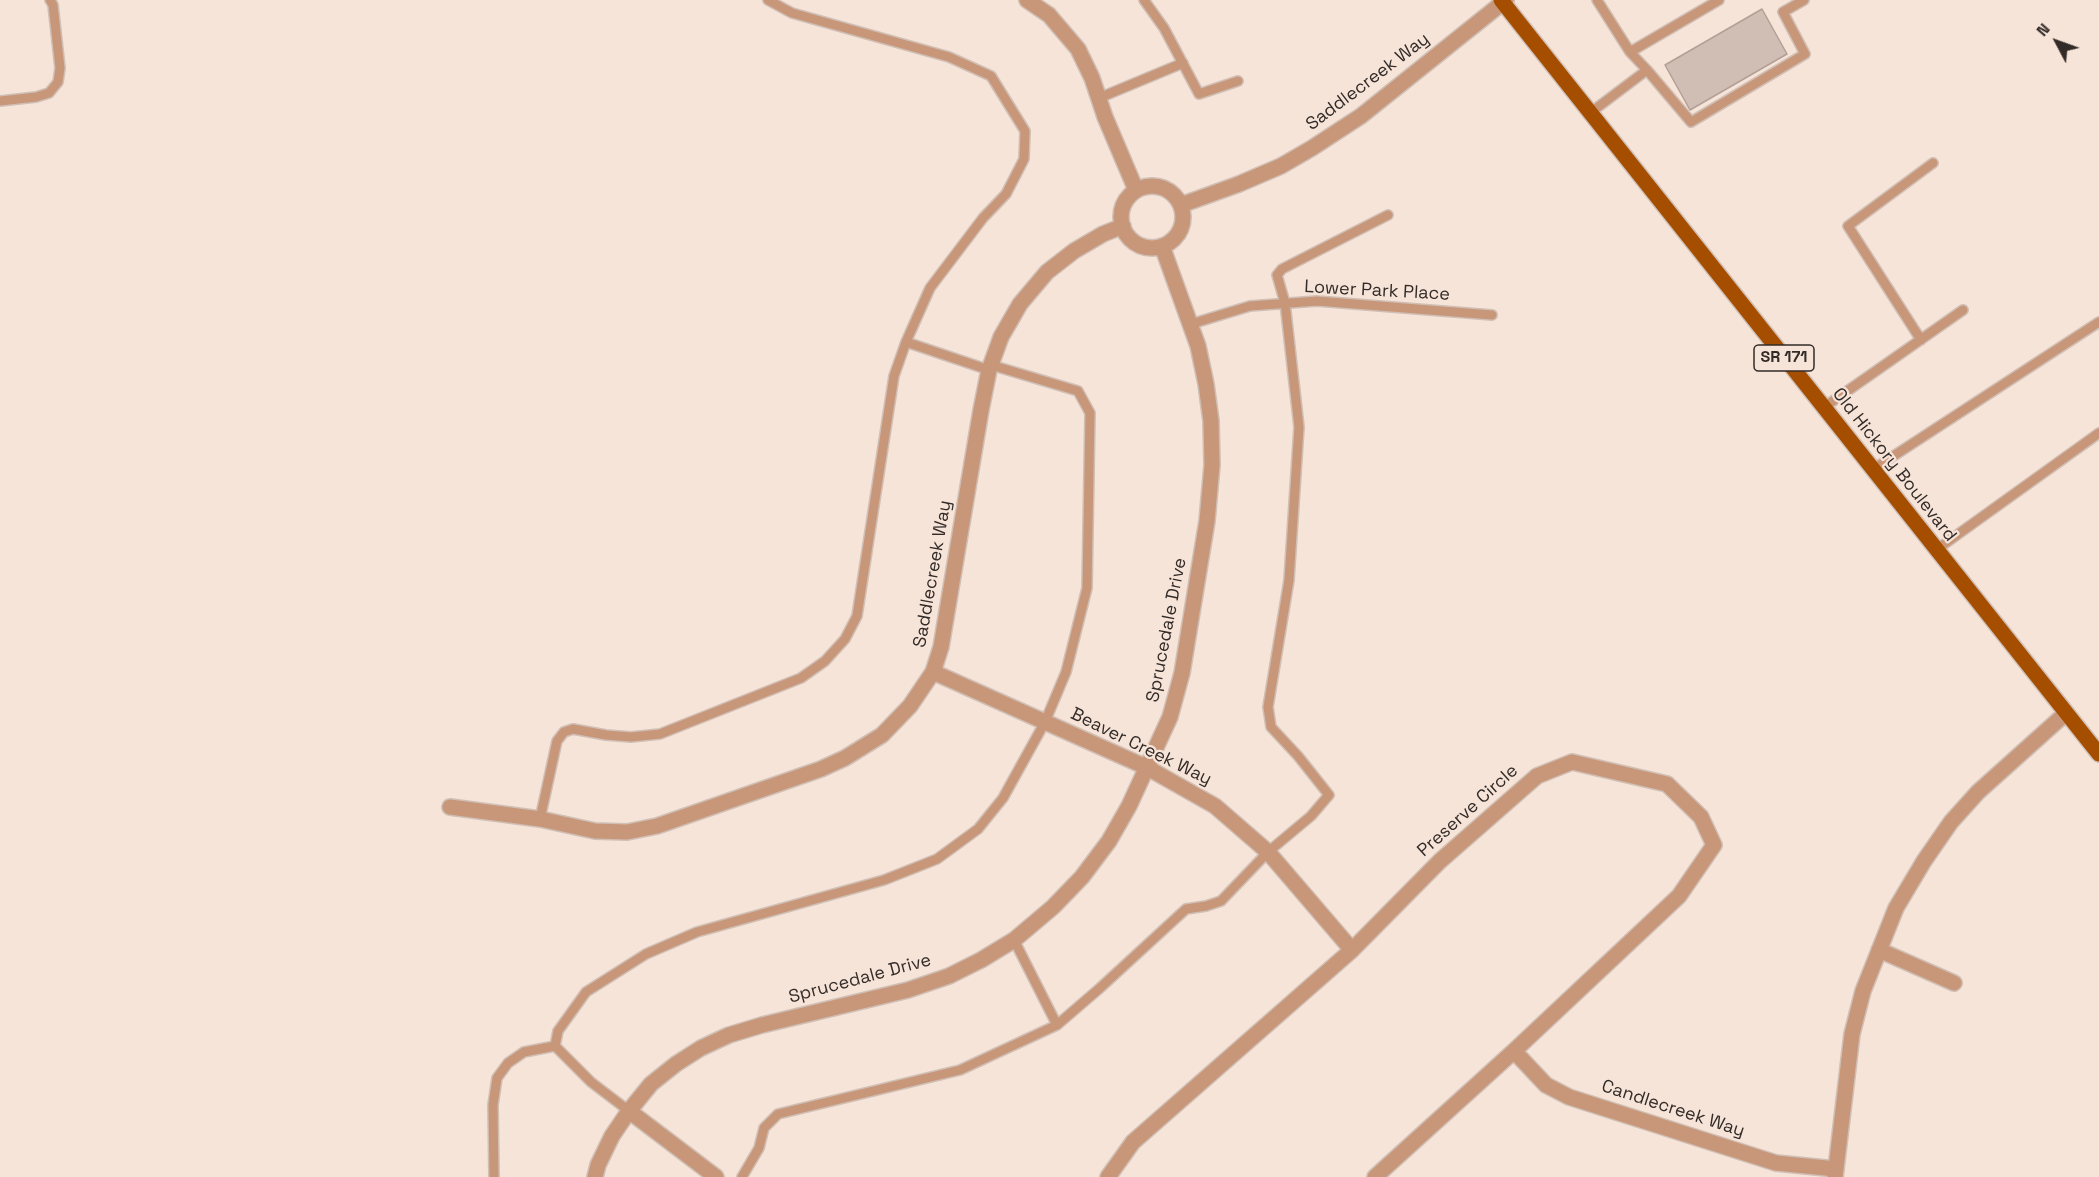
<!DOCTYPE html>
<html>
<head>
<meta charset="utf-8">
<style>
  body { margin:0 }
  #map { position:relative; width:2099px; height:1177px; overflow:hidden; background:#f7e4d9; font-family:"Space Grotesk",sans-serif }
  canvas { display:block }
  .north { position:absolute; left:2027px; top:12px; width:60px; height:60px; -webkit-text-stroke:4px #f7e4d9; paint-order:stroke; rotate:311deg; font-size:16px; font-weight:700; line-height:24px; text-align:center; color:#322b27 }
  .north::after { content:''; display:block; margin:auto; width:21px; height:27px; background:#322b27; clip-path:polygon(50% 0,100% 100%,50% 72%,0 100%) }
</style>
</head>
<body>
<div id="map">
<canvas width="2099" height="1177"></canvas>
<div class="north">N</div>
</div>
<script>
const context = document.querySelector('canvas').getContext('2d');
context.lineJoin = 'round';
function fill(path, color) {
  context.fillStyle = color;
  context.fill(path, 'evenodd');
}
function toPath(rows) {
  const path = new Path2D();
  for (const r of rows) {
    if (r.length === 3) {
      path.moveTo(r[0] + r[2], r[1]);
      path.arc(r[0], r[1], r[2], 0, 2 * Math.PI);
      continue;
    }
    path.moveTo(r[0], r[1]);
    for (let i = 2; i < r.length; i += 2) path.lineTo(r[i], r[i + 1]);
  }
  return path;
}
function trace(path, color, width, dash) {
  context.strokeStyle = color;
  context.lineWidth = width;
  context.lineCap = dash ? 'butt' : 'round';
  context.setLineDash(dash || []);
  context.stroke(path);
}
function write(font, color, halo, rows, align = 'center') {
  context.font = font + ' "Space Grotesk",sans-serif';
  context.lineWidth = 4.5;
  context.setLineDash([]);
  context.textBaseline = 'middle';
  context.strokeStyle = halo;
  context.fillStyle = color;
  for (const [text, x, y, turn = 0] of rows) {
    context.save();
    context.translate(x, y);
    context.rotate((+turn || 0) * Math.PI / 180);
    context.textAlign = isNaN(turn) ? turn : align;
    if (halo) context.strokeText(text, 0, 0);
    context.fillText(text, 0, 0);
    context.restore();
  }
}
const building = toPath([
  [1762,9,1787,54,1690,110,1665,65,1762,9]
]);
fill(building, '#d0bdb3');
trace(building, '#b2a096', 1.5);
const lane = toPath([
  [768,0,792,13,949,57,991,76,1025,131,1024,159,1006,194,983,218,930,288,906,342,989,370],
  [1144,0,1164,28,1199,94,1238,81],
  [1597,0,1630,52],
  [1647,70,1630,52,1719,0],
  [1099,98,1183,63],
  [0,101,36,97,49,93,58,82,60,68,53,5,50,0],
  [1590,113,1647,70,1691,122,1805,54,1783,12,1804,0],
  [1191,324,1250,306,1317,301,1492,315],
  [1921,340,1848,226,1933,163],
  [1823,408,1963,310],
  [1872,470,2099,322],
  [1936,550,2099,433],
  [540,819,557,741,564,732,573,729,606,735,631,737,660,734,801,678,825,661,845,639,857,616,894,376,906,342],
  [1014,940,1057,1025],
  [629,1111,591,1082,555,1046,558,1031,586,992,646,954,697,932,884,880,937,859,978,829,1003,798,1045,722,1066,672,1087,588,1090,413,1078,391,991,365],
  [494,1177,493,1105,497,1078,508,1063,524,1052,555,1046],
  [742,1177,759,1148,764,1128,778,1114,960,1070,1057,1025,1100,988,1186,909,1206,906,1221,901,1268,852,1311,816,1329,795,1298,756,1271,727,1268,707,1289,580,1299,427,1285,303,1277,275,1282,269,1388,215]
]);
const street = toPath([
  [1027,0,1049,15,1078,49,1092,78,1105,117,1136,190],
  [1152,217,31],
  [1181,205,1239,184,1281,166,1312,148,1361,116,1506,0],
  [933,672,1146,767,1215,806,1268,852,1352,950],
  [450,807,540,819,595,831,627,832,657,826,821,769,845,758,882,735,910,706,933,672,941,647,981,410,989,370,1001,337,1020,304,1047,272,1074,251,1103,234,1123,226],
  [1879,950,1954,983],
  [1514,1051,1546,1085,1569,1097,1776,1163,1836,1169],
  [629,1111,716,1177],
  [595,1177,598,1165,612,1136,629,1111,651,1084,676,1064,701,1048,729,1035,762,1025,908,990,949,976,981,960,1014,940,1053,907,1082,877,1109,841,1129,806,1170,717,1182,673,1207,521,1212,465,1211,421,1206,384,1198,346,1162,246],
  [1108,1177,1133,1142,1352,950,1440,861,1537,776,1572,762,1667,784,1701,817,1714,845,1679,896,1514,1051,1375,1177],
  [1835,1177,1852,1034,1863,991,1896,908,1924,861,1951,822,1978,792,2065,714]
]);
const primary = toPath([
  [1501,0,2099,754]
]);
trace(lane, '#d0bfb5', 12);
trace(street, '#d0bfb5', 18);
trace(primary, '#d0bfb5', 18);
trace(lane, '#c8977a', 9);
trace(street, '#c8977a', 15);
trace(primary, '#a54e00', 15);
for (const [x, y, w] of [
  [1784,358,60]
]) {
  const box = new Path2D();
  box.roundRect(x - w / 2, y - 13, w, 26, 4.5);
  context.fillStyle = '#f7e4d9';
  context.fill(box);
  trace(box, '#322b27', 1.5);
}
write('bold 16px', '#322b27', null, [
  ["SR 171",1784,358]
]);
write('18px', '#322b27', '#f7e4d9', [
  ["Saddlecreek Way",1368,82,-37],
  ["Lower Park Place",1377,291,3],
  ["Old Hickory Boulevard",1894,465,52],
  ["Saddlecreek Way",933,574,-80],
  ["Sprucedale Drive",1167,630,-79],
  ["Beaver Creek Way",1141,747,26],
  ["Preserve Circle",1468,811,-42],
  ["Sprucedale Drive",860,979,-15],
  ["Candlecreek Way",1673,1109,18]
]);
</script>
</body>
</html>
